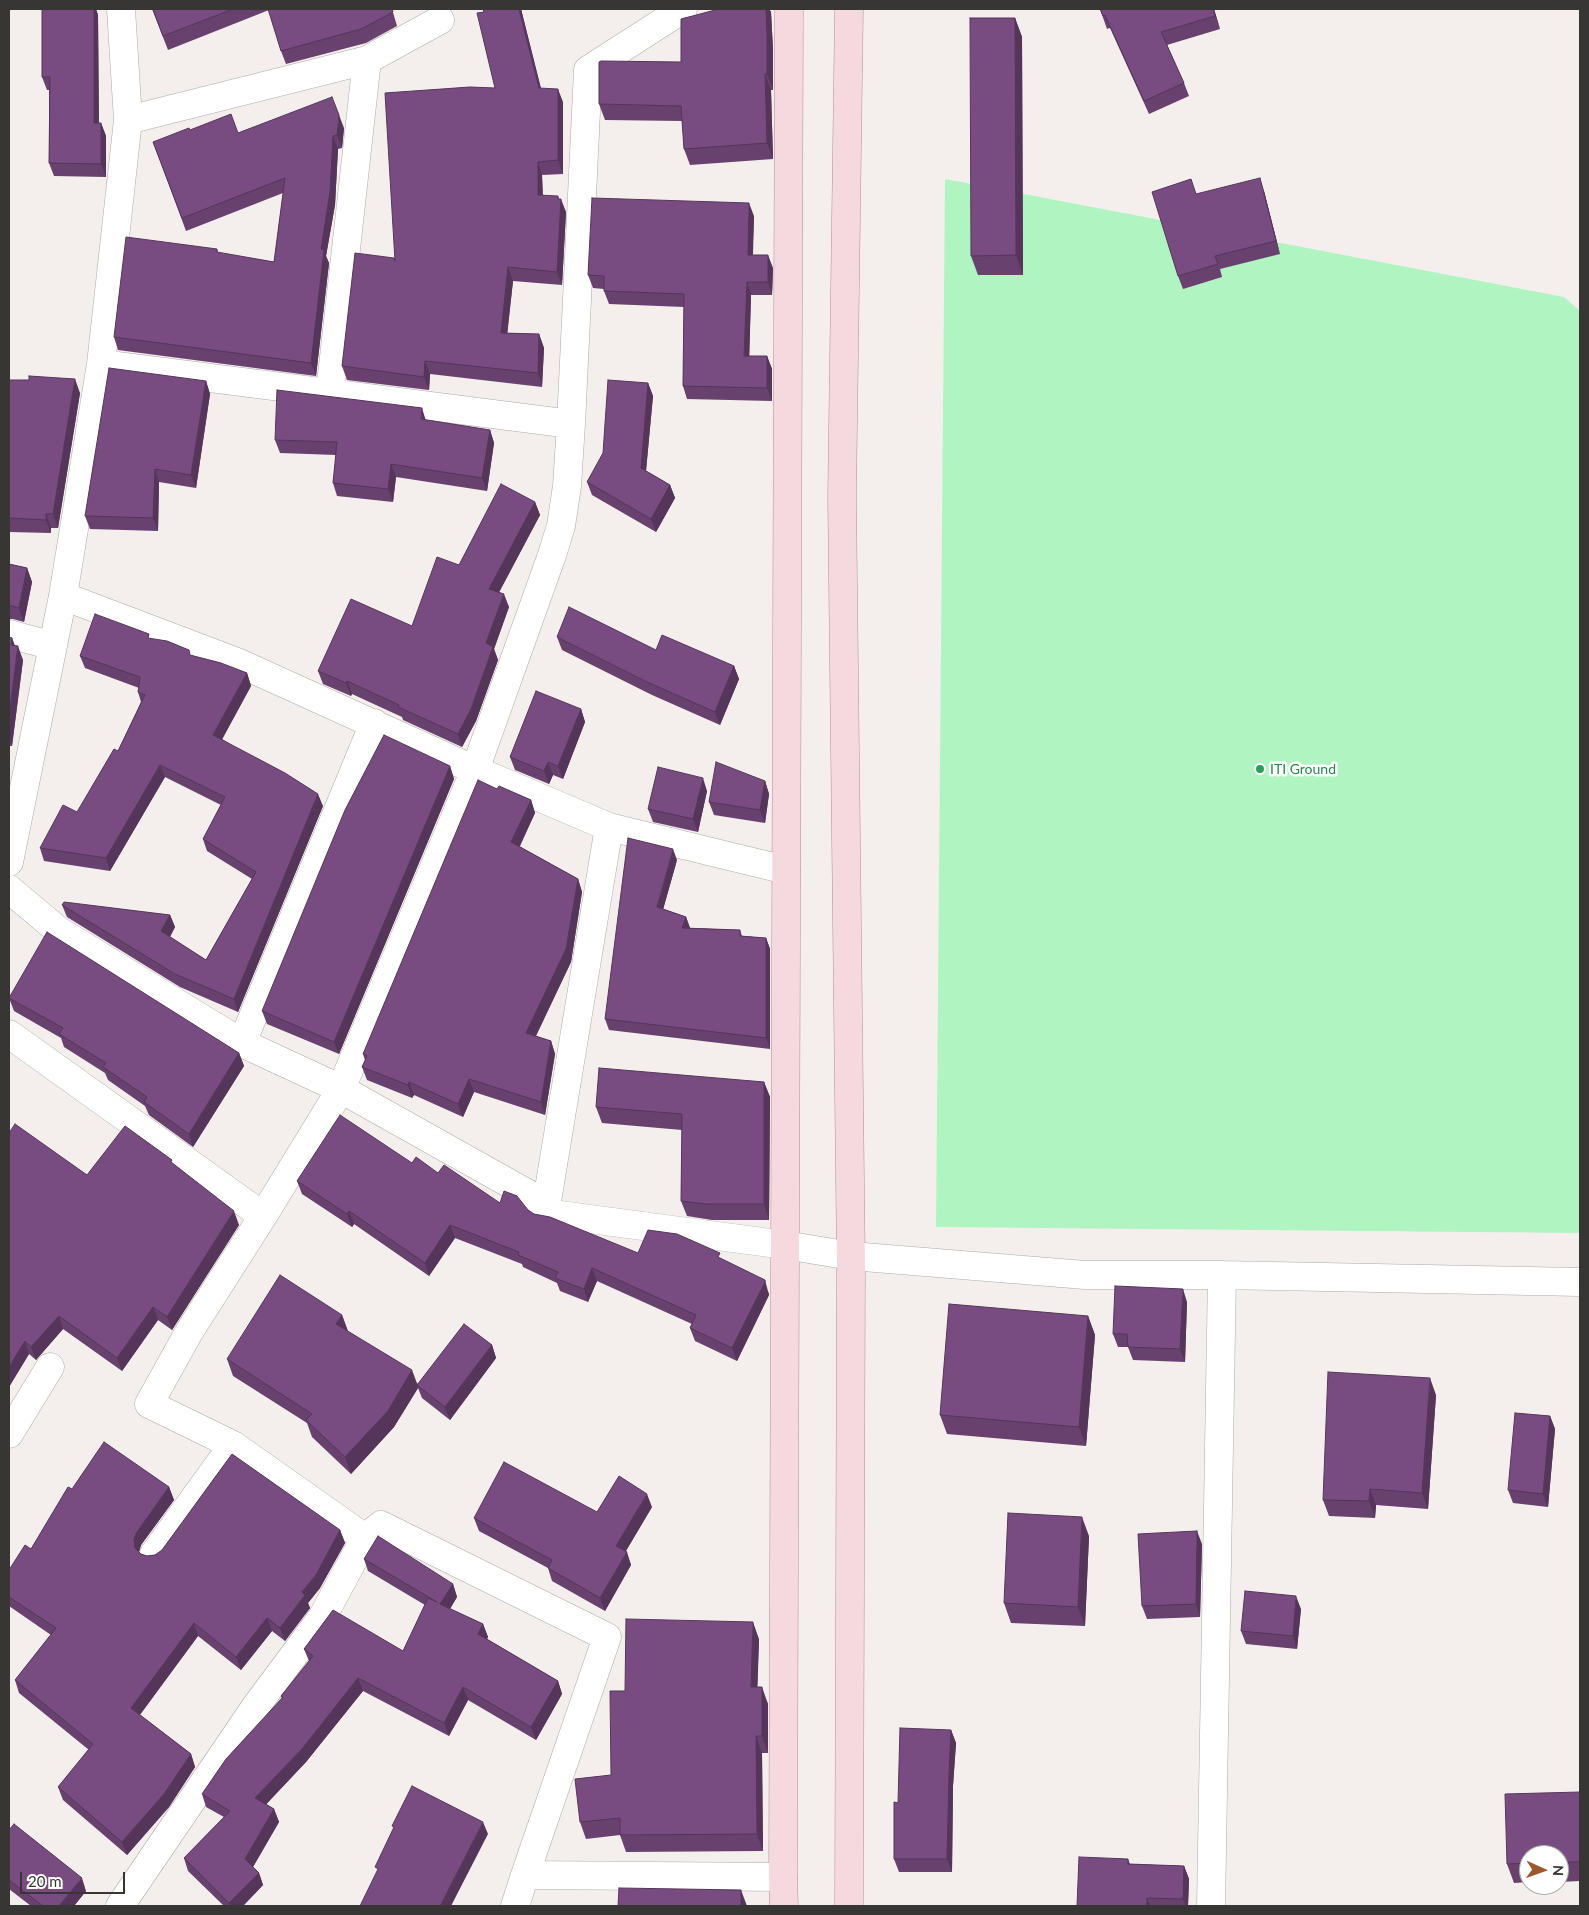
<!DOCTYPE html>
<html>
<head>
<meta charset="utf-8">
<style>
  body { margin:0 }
  #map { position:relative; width:1589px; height:1915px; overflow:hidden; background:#f4efed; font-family:Lato,sans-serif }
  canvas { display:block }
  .frame { position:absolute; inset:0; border:10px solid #383635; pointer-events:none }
  .north { position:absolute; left:1519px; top:1845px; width:50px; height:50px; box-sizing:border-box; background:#fff; border:1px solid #afafae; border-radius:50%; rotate:92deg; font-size:14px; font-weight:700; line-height:20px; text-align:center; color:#383635 }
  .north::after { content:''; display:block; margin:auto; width:18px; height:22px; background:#9d572e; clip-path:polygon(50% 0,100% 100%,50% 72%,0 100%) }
  .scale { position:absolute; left:20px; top:1872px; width:105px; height:22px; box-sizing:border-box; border:2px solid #383635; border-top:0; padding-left:6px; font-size:15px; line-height:18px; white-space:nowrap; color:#383635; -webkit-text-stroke:4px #fff; paint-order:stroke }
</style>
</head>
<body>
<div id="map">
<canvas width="1589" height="1915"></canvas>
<div class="frame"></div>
<div class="north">N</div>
<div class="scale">20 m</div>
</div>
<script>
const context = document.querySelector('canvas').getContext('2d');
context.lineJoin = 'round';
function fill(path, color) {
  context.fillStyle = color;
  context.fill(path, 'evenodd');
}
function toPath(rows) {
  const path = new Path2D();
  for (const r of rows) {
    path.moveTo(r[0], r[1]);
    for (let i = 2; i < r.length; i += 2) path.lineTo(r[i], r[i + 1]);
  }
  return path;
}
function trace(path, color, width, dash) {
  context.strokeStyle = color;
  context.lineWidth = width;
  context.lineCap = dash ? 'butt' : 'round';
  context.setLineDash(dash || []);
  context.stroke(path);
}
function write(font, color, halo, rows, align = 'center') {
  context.font = font + ' Lato,sans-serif';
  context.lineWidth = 5;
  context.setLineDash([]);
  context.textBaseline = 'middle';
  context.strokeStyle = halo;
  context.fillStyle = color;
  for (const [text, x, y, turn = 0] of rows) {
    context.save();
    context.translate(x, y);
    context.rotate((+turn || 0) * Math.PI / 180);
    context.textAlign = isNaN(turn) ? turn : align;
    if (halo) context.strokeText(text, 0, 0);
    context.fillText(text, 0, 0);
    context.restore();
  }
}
fill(toPath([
  [945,179,1564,297,1580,311,1580,1233,936,1227]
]), '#b0f4c1');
const minor = toPath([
  [128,120,367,60,440,20],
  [101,364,571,424,588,70,683,9],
  [330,393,367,60],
  [63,596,237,662,475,770,609,827],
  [9,634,53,646],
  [9,862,63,596,101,364,128,120,121,9],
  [786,870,609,827,545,1213,785,1245,851,1256,1085,1275,1222,1275,1580,1282],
  [9,889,59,931,242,1043,341,1089,530,1195,545,1213],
  [9,1034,263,1216],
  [242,1043,374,723],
  [9,1434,50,1367],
  [365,1538,233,1445,149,1404,189,1332,263,1216,341,1089,475,770,552,555,561,526,567,486,571,424],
  [154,1554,233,1445],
  [120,1906,256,1706,323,1616,365,1538,381,1525,607,1637,525,1875],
  [515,1906,525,1875,783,1877],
  [1211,1906,1222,1275]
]);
const major = toPath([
  [784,1906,783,1877,789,9],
  [849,1906,851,1265,842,496,849,9]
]);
trace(minor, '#aeaaa7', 29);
trace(major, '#b08e95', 29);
trace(minor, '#fff', 28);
trace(major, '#f6d8df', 28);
fill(toPath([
  [42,9,96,9,98,15,99,123,101,123,106,136,106,177,54,176,49,163,49,90,47,90,42,77],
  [152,9,392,9,397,26,366,43,286,64,281,51,269,10,168,50],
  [483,9,521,9,541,88,563,102,563,174,542,175,543,195,559,199,566,212,562,285,513,281,507,333,539,334,544,348,542,387,430,374,429,390,347,380,342,366,395,261,495,88,484,12],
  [719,9,769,9,771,12,773,50,773,90,771,90,773,159,690,165,684,149,682,121,605,120,599,104,681,62],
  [1100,9,1214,9,1220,29,1167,45,1184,83,1189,96,1149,114,1110,28,1107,29],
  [1015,18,1022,37,1023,275,978,275,971,256],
  [344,128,342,148,338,149,335,205,326,256,329,263,316,376,118,350,114,337,217,249,218,253,274,262,283,193,186,231,153,142,190,130,238,133],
  [1264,191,1280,254,1220,269,1222,277,1183,289,1178,276,1196,194],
  [754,216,753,255,773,268,772,295,751,295,749,356,767,356,772,369,772,401,687,399,683,386,684,307,609,304,604,291,604,289,593,288,588,275],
  [9,380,80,393,58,528,51,528,51,533,9,532],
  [206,381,210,394,196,488,159,482,158,531,90,529,85,516],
  [648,383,653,396,646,471,670,485,675,498,656,532,592,495,587,482],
  [426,420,490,430,494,443,487,491,396,477,393,502,337,496,333,483,336,455,280,453,275,440],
  [535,502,540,515,499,592,509,607,494,649,498,660,476,721,462,747,403,720,402,717,352,694,351,696,323,684,318,671,412,626,459,565],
  [9,564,27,568,32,582,24,622,13,619,9,619],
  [9,637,12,638,15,646,23,660,12,746,9,746],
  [557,637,656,650,734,666,739,679,720,725,652,695,562,650],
  [150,638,192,656,247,673,251,686,222,739,323,806,238,1012,180,987,67,917,62,905,170,915,175,927,170,937,206,960,252,879,207,851,203,839,221,805,165,777,110,871,44,861,40,848,77,812,118,751,141,702,138,692,139,688,85,668,80,656],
  [581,709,585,722,563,779,553,775,549,784,515,770,510,757],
  [450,766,454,779,339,1054,267,1024,262,1011],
  [765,781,769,794,765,823,714,815,709,802],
  [497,789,531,800,535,813,519,846,578,879,582,892,571,962,536,1036,551,1041,555,1054,545,1115,474,1092,463,1117,414,1095,412,1098,367,1080,362,1067,365,1060,363,1054],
  [707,791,698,832,653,822,648,809],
  [677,860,663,909,686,917,690,928,740,930,742,936,766,938,770,949,770,1049,609,1030,605,1019],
  [9,998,239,1053,244,1066,193,1147,149,1115,145,1106,108,1080,105,1073,64,1047,61,1038,14,1011],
  [764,1082,770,1097,769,1220,712,1220,687,1216,681,1201,682,1130,602,1123,596,1107],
  [9,1133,87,1175,173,1164,239,1225,172,1330,158,1320,122,1371,63,1329,36,1360,29,1354,9,1387],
  [412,1163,438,1173,500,1203,528,1210,534,1214,638,1253,722,1259,769,1293,769,1295,737,1361,695,1341,690,1328,692,1324,597,1281,588,1302,560,1291,557,1283,523,1267,522,1264,455,1238,429,1276,354,1224,352,1227,302,1194,297,1181],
  [1187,1302,1185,1362,1133,1360,1128,1347,1118,1347,1113,1334],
  [342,1315,348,1331,418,1384,492,1345,496,1358,450,1420,422,1398,418,1388,394,1427,351,1474,312,1437,307,1423,233,1376,227,1359],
  [1088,1316,1095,1335,1086,1446,947,1434,940,1415],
  [1436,1395,1428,1509,1376,1505,1375,1518,1329,1516,1323,1500],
  [1550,1416,1555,1429,1548,1507,1513,1503,1508,1490],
  [169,1487,174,1500,141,1545,139,1552,141,1554,147,1556,340,1530,345,1543,320,1588,308,1603,310,1608,285,1641,272,1631,241,1670,198,1636,140,1715,191,1754,195,1767,169,1807,127,1855,63,1800,58,1787,89,1750,19,1693,15,1680,51,1635,9,1606,9,1570,31,1549,72,1489],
  [652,1507,626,1551,631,1565,605,1611,552,1581,548,1568,479,1531,474,1518,597,1512],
  [1089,1536,1085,1626,1011,1623,1004,1603],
  [1202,1544,1200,1617,1147,1619,1142,1606],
  [364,1559,453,1584,457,1597,450,1609,483,1624,488,1637,487,1639,558,1681,562,1694,536,1740,468,1700,449,1736,363,1691,306,1762,266,1804,274,1809,279,1822,253,1867,259,1873,263,1885,243,1906,224,1906,188,1871,184,1858,224,1817,206,1807,202,1794,282,1699,281,1696,309,1661,304,1649,403,1651,425,1605,368,1571],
  [1301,1609,1297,1649,1246,1644,1241,1631],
  [759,1639,757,1687,768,1704,768,1753,762,1753,763,1851,626,1852,620,1835,586,1839,580,1822,611,1775,625,1691],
  [951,1730,956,1743,953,1786,952,1872,899,1872,894,1859,898,1803],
  [1580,1792,1580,1881,1559,1882,1559,1855,1529,1855,1529,1882,1514,1883,1507,1864],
  [9,1830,86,1891,74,1906,31,1906,9,1889],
  [1128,1859,1130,1864,1184,1866,1189,1879,1188,1906,1077,1906]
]), '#68416f');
fill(toPath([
  [94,9,96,9,98,15,99,136,94,123],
  [519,9,521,9,544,102,539,88],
  [766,9,769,9,771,12,773,50,773,90,767,74],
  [1213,9,1214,9,1220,29,1215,16],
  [1015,18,1022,37,1023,275,1016,255],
  [765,74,771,90,773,159,767,143],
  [558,89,563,102,563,174,558,160],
  [339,115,344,128,342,148,337,135],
  [101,123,106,136,106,177,101,164],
  [333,136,338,149,335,205,326,256,329,263,316,376,311,363,321,249],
  [538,162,542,175,543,209,538,195],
  [1260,178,1264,191,1280,254,1276,241],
  [558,196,560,204,561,199,566,212,562,285,557,272],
  [749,203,754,216,752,268,748,255],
  [768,255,773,268,772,295,768,282],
  [508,267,513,281,506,346,501,333],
  [747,282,751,295,749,369,744,356],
  [539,334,544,348,542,387,538,373],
  [767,356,772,369,772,401,767,388],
  [425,361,430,374,429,390,424,377],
  [75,379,80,393,58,528,53,514],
  [206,381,210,394,196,488,191,475],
  [648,383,653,396,645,481,641,468],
  [422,408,426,421,421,419],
  [490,430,494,443,487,491,482,478],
  [391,464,396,477,393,502,388,489],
  [155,469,159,482,158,531,153,518],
  [670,485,675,498,656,532,651,519],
  [535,502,540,515,494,602,489,589],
  [46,514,51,528,51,533,46,520],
  [27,568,32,582,24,622,19,608],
  [504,594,509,607,494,649,498,660,476,721,462,747,458,734,486,643],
  [12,638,17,652,11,645],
  [18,646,23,660,12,746,9,738,9,716],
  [734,666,739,679,720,725,715,712],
  [247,673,251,686,218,747,213,735],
  [347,681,352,694,351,696,346,683],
  [581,709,585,722,563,779,558,766],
  [548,762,553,775,549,784,544,771],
  [160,765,165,777,110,871,106,858],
  [450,766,454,779,339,1054,334,1042],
  [703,778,707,791,698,832,693,819],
  [765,781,769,794,765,823,760,810],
  [318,794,323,806,238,1012,234,999],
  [531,800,535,813,516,855,511,842],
  [673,849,677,860,661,917,657,907],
  [578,879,582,892,571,962,531,1046,526,1033],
  [170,915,175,927,166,944,161,931],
  [686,917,690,928,686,939,682,928],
  [766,938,770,949,770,1049,766,1038],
  [551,1041,555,1054,545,1115,541,1102],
  [239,1053,244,1066,193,1147,189,1134],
  [469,1079,474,1092,463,1117,458,1104],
  [409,1082,414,1095,412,1098,408,1085],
  [764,1082,770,1097,769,1220,764,1204],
  [234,1211,239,1225,172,1330,167,1317],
  [349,1211,354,1224,352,1227,347,1214],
  [450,1225,455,1238,429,1276,425,1263],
  [592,1268,597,1281,588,1302,584,1289],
  [765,1280,769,1295,737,1361,732,1348],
  [1183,1289,1187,1302,1185,1362,1180,1349],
  [153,1307,158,1320,122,1371,117,1358],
  [342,1315,348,1332,336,1324],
  [59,1316,63,1329,36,1360,31,1347],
  [1088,1316,1095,1335,1086,1446,1079,1427],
  [25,1341,29,1354,9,1387,9,1367],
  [492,1345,496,1358,450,1420,445,1407],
  [412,1370,418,1386,417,1385,418,1388,394,1427,351,1474,345,1457],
  [1430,1378,1436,1395,1428,1509,1422,1493],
  [1550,1416,1555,1429,1548,1507,1543,1494],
  [169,1487,174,1500,141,1545,139,1552,135,1548,134,1539,137,1532],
  [1370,1489,1376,1505,1375,1518,1369,1501],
  [647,1494,652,1507,621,1559,616,1546],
  [1082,1517,1089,1536,1085,1626,1078,1607],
  [340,1530,345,1543,320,1588,308,1603,310,1608,285,1641,280,1628],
  [1197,1531,1202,1544,1200,1617,1196,1604],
  [627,1552,631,1565,605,1611,600,1598],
  [453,1584,457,1597,445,1617,440,1604],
  [1296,1596,1301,1609,1297,1649,1293,1636],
  [267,1618,272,1631,241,1670,236,1657],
  [753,1622,759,1639,757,1704,751,1687],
  [194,1623,198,1636,135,1721,131,1708],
  [483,1624,488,1637,483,1647,478,1634],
  [358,1678,363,1691,306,1762,260,1811,255,1798],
  [558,1681,562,1694,536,1740,531,1727],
  [463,1687,468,1700,449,1736,444,1723],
  [762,1687,768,1704,768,1753,762,1736],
  [951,1730,956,1743,953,1786,952,1872,947,1859,949,1773],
  [756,1736,762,1753,763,1851,757,1834],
  [191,1754,195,1767,169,1807,127,1855,122,1842],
  [274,1809,279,1822,250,1872,245,1859],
  [483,1822,488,1834,451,1906,440,1906],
  [1184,1866,1189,1879,1188,1906,1186,1906,1183,1899],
  [259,1873,263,1885,243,1906,230,1906,229,1903],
  [82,1878,86,1891,74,1906,59,1906],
  [741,1890,747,1906,741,1906],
  [1147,1898,1150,1906,1147,1906]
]), '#55355a');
const building = toPath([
  [42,9,94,9,94,123,101,123,101,164,49,163,50,77,42,77,42,9],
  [153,9,233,9,163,36,153,9],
  [268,9,392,9,393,12,361,29,281,51,268,9],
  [483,9,519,9,539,88,558,89,558,160,538,162,538,195,558,196,558,199,561,199,557,272,508,267,501,333,539,334,538,373,425,361,424,377,342,366,355,253,394,258,395,261,385,93,470,87,495,88,477,13,484,12,483,9],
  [719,9,766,9,767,34,767,74,765,74,767,143,684,149,681,106,599,104,599,62,601,61,681,62,681,19,719,9],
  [1100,9,1213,9,1215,16,1161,32,1184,83,1144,101,1105,15,1103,16,1100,9],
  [970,18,1015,18,1016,255,971,256,970,18],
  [332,97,339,115,337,135,333,136,330,192,321,249,324,250,311,363,114,337,126,237,217,249,217,252,274,262,285,178,182,218,153,142,189,128,190,130,231,114,238,133,332,97],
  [1260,178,1276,241,1215,256,1218,264,1178,276,1152,192,1191,179,1196,194,1260,178],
  [592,198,749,203,748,255,768,255,768,282,747,282,744,356,767,356,767,388,683,386,684,294,604,291,604,276,588,275,592,198],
  [109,368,206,381,191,475,155,469,153,518,85,516,109,368],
  [29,376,75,379,53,514,46,514,46,520,9,518,9,380,29,380,29,376],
  [608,380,648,383,641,468,670,485,651,519,587,482,603,453,608,380],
  [277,390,422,408,421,419,490,430,482,478,391,464,388,489,333,483,337,442,275,440,277,390],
  [501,484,535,502,489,589,504,594,486,643,493,647,471,709,458,734,398,707,399,705,347,681,346,683,318,671,351,599,412,626,437,557,459,565,501,484],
  [9,564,27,568,19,608,9,605,9,564],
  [569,607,656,650,662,635,734,666,715,712,647,682,557,637,569,607],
  [95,614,149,634,148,638,167,641,189,650,190,655,221,663,247,673,213,735,285,773,318,794,234,999,175,974,62,905,64,902,170,915,161,931,206,960,256,872,203,839,225,797,160,765,106,858,40,848,63,805,77,812,114,749,118,751,145,695,138,692,140,677,80,656,95,614],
  [9,637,12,638,11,645,18,646,9,716,9,637],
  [536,691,581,709,558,766,548,762,544,771,510,757,536,691],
  [384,735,450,766,334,1042,262,1011,345,810,384,735],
  [716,762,765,781,760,810,709,802,716,762],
  [658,767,703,778,693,819,648,809,658,767],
  [478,780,497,789,499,786,531,800,511,842,578,879,566,949,526,1033,551,1041,541,1102,469,1079,458,1104,409,1082,408,1085,362,1067,367,1056,363,1054,478,780],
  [628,838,673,849,657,907,686,917,682,928,740,930,740,936,766,938,766,1038,605,1019,628,838],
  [47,932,239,1053,189,1134,144,1102,147,1097,103,1067,106,1063,59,1034,63,1028,9,998,47,932],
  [599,1068,764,1082,764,1204,706,1204,681,1201,682,1114,596,1107,599,1068],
  [340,1115,412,1163,416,1157,438,1173,444,1165,500,1203,504,1191,517,1196,528,1210,534,1214,550,1217,638,1253,648,1230,677,1234,720,1253,718,1257,765,1280,765,1282,732,1348,690,1328,696,1315,592,1268,584,1289,555,1278,558,1272,518,1255,519,1252,450,1225,425,1263,349,1211,347,1214,297,1181,340,1115],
  [15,1124,87,1175,125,1126,172,1160,171,1162,234,1211,167,1317,153,1307,117,1358,59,1316,31,1347,25,1341,9,1367,9,1133,15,1124],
  [280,1275,342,1315,336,1324,412,1370,388,1411,345,1457,306,1420,312,1414,227,1359,280,1275],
  [1115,1286,1183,1289,1180,1349,1128,1347,1127,1334,1113,1334,1115,1286],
  [949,1304,1088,1316,1079,1427,940,1415,949,1304],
  [464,1324,492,1345,445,1407,417,1385,464,1324],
  [1328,1372,1430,1378,1422,1493,1370,1489,1369,1501,1323,1500,1328,1372],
  [1515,1413,1550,1416,1543,1494,1508,1490,1515,1413],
  [104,1442,169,1487,137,1532,134,1539,135,1548,141,1554,147,1556,155,1555,162,1550,232,1454,340,1530,316,1575,302,1592,305,1595,280,1628,267,1618,236,1657,194,1623,131,1708,191,1754,164,1794,122,1842,58,1787,93,1744,15,1680,56,1628,9,1597,9,1570,25,1545,31,1549,68,1487,72,1489,104,1442],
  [504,1462,597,1512,619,1476,647,1494,616,1546,627,1552,600,1598,548,1568,552,1560,474,1518,504,1462],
  [1008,1513,1082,1517,1078,1607,1004,1603,1008,1513],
  [1197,1531,1196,1604,1142,1606,1138,1534,1197,1531],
  [378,1536,453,1584,440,1604,483,1624,478,1634,558,1681,531,1727,463,1687,444,1723,358,1678,302,1749,255,1798,274,1809,245,1859,259,1873,229,1903,184,1858,230,1811,202,1794,226,1759,283,1697,281,1696,313,1656,304,1649,333,1610,403,1651,428,1598,437,1602,364,1559,378,1536],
  [1245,1591,1296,1596,1293,1636,1241,1631,1245,1591],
  [626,1619,753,1622,751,1687,762,1687,762,1736,756,1736,757,1834,620,1835,620,1818,580,1822,575,1779,611,1775,610,1691,625,1691,626,1619],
  [900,1728,951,1730,949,1773,947,1859,894,1859,894,1802,898,1803,900,1728],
  [412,1786,483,1822,440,1906,360,1906,378,1869,375,1867,394,1827,392,1826,412,1786],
  [1580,1792,1580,1862,1559,1862,1559,1855,1529,1855,1529,1863,1507,1864,1505,1794,1580,1792],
  [14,1824,82,1878,59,1906,43,1906,9,1880,9,1830,14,1824],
  [1079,1857,1128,1859,1128,1864,1184,1866,1183,1899,1147,1898,1147,1906,1077,1906,1079,1857],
  [619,1888,741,1890,741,1906,618,1906,619,1888]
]);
fill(building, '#794c81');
trace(building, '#55355a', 1);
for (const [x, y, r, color] of [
  [1260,769,5,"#2e9e5b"]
]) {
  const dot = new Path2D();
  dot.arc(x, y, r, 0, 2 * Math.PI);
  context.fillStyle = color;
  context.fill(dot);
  trace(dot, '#fff', 2);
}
write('14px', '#27864d', '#fff', [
  ["ITI Ground",1270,769]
], 'left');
</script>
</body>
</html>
